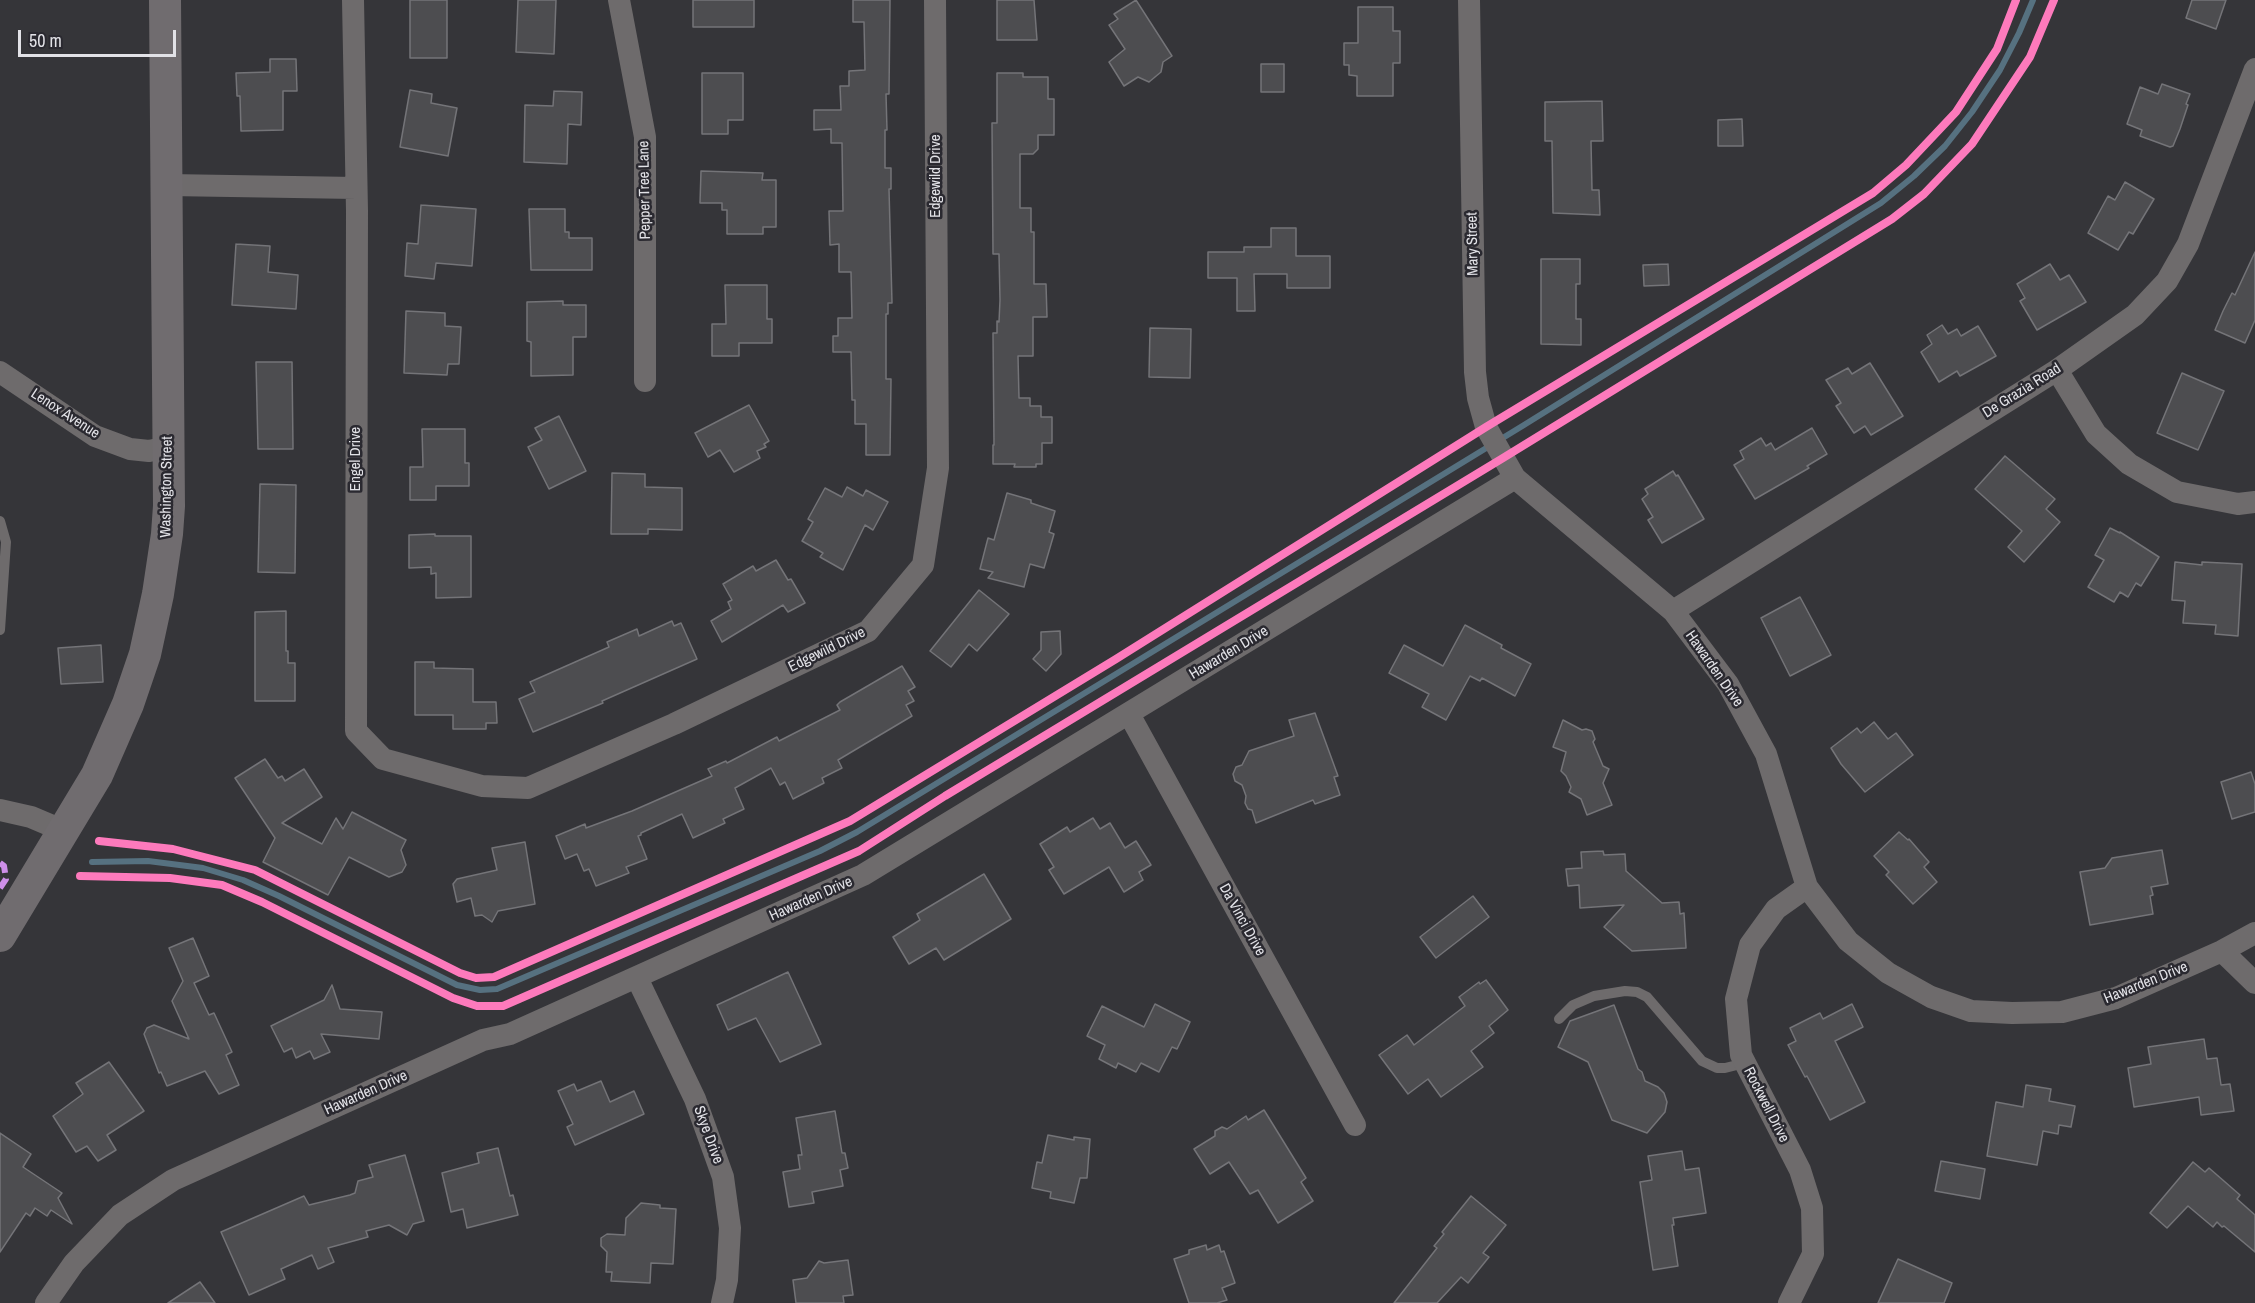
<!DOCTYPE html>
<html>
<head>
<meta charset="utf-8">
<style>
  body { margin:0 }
  #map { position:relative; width:2255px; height:1303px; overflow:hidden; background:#353539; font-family:"Archivo Narrow",sans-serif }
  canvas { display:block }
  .scale { position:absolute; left:18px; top:30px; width:158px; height:27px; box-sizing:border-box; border:3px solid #e2e2e7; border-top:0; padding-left:8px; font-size:18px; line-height:21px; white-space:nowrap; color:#e2e2e7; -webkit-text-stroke:4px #2a2930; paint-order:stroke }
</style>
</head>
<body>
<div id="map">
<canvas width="2255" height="1303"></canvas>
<div class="scale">50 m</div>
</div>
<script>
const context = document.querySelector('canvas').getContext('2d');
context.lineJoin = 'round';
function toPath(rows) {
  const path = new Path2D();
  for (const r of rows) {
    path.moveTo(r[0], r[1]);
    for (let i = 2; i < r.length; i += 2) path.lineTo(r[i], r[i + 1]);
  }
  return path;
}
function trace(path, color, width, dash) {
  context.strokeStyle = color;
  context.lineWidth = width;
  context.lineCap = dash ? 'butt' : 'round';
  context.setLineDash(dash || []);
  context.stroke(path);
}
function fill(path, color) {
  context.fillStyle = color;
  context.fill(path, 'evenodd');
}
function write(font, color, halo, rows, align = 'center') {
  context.font = font + ' "Archivo Narrow",sans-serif';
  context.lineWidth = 5;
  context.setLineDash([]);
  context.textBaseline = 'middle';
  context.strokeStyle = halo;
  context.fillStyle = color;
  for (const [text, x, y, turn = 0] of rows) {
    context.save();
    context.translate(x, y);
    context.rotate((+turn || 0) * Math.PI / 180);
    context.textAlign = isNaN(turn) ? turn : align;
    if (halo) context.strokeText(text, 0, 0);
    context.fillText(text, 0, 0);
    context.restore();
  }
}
trace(toPath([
  [92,862,148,861,203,868,243,880,279,896,457,985,480,990,497,989,820,851,857,832,1524,425,1881,203,1914,176,1945,146,1972,112,2000,70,2019,33,2033,0]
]), '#567180', 6);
const building = toPath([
  [410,0,447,0,447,58,410,58,410,0],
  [518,0,556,0,554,54,516,52,518,0],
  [693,0,754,0,754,27,693,27,693,0],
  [853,0,890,0,889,94,886,94,887,130,885,130,885,168,891,168,891,189,889,189,892,303,888,303,888,314,886,314,886,379,891,379,890,455,866,455,866,424,855,424,855,400,852,400,851,352,833,352,833,336,838,336,838,318,852,318,851,272,839,272,839,244,830,245,829,211,843,211,842,143,831,143,831,129,814,130,814,110,841,110,840,86,849,86,849,71,865,70,864,22,853,22,853,0],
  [997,0,1034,0,1037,40,997,40,997,0],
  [1136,0,1172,56,1163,62,1161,72,1149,82,1138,77,1124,86,1109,62,1125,49,1109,25,1118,19,1114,14,1136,0],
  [2192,0,2226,0,2216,29,2186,18,2192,0],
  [1358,7,1393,7,1393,31,1400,31,1400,63,1393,63,1393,96,1357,96,1357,76,1349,75,1349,65,1344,65,1344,43,1358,43,1358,7],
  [270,59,296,59,297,91,283,91,283,130,241,131,240,96,237,96,236,73,270,72,270,59],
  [1261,64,1284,64,1284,92,1261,92,1261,64],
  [702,73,743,73,743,120,728,120,728,134,702,134,702,73],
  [997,73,1023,73,1023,77,1048,77,1048,99,1054,99,1054,135,1038,135,1038,149,1033,154,1020,154,1020,208,1031,208,1031,232,1034,232,1034,284,1046,284,1047,317,1033,317,1033,356,1018,356,1019,398,1030,398,1030,406,1041,406,1041,417,1052,417,1052,443,1042,443,1042,464,1036,464,1036,467,1014,467,1015,464,993,464,993,445,994,445,993,333,997,333,997,321,999,322,1000,300,999,254,993,254,992,123,997,123,997,73],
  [2162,84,2190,94,2186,104,2188,105,2180,129,2173,146,2170,147,2140,136,2142,130,2127,124,2140,87,2158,94,2162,84],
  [410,90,432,94,431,103,457,108,448,156,400,147,410,90],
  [554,91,582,92,581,125,568,124,567,164,524,162,525,105,553,106,554,91],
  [1602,101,1603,141,1591,141,1592,190,1599,190,1600,215,1553,213,1552,141,1545,141,1545,102,1602,101],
  [1742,119,1743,146,1718,146,1718,120,1742,119],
  [701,171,763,173,762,180,776,180,776,227,763,227,763,234,727,234,727,210,722,210,722,203,700,203,701,171],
  [2125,182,2154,199,2133,234,2129,232,2118,250,2088,233,2108,196,2115,200,2125,182],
  [421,205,476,209,472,266,436,263,434,279,405,276,407,243,418,244,421,205],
  [529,209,565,209,565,232,569,232,569,238,592,238,592,270,531,270,529,209],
  [1271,228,1296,228,1296,256,1330,256,1330,288,1287,288,1287,274,1254,274,1255,311,1237,311,1237,278,1208,278,1208,252,1244,252,1244,247,1271,247,1271,228],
  [236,244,270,246,268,272,298,275,296,309,232,305,236,244],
  [2255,252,2255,320,2245,343,2215,330,2223,311,2232,293,2235,295,2255,252],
  [1541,259,1580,259,1580,284,1576,284,1576,319,1581,319,1581,345,1541,344,1541,259],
  [1668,264,1669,285,1644,286,1643,265,1668,264],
  [2050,264,2060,280,2069,275,2086,302,2037,330,2020,301,2025,298,2017,284,2050,264],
  [725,285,767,285,767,319,772,319,772,343,739,343,739,356,712,356,712,324,726,324,725,285],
  [563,301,563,305,586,305,586,337,573,337,573,375,531,376,531,342,527,341,527,302,563,301],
  [406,311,445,313,445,326,461,327,459,364,448,364,447,375,404,373,406,311],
  [1942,325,1948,334,1957,329,1961,336,1978,326,1996,356,1960,376,1957,371,1939,382,1921,352,1932,344,1927,335,1942,325],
  [1150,328,1191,329,1190,378,1149,377,1150,328],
  [256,362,292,362,293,449,258,449,256,362],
  [1870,363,1903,416,1871,435,1865,426,1854,433,1836,406,1841,403,1826,380,1848,368,1852,374,1870,363],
  [2182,373,2224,391,2198,450,2157,433,2182,373],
  [749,405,769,441,764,444,766,447,757,451,760,458,734,472,720,450,708,457,695,433,749,405],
  [559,416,586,471,549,489,528,447,542,440,535,428,559,416],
  [1812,428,1827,454,1807,466,1809,468,1755,499,1734,465,1744,459,1740,451,1761,438,1766,446,1771,443,1775,450,1812,428],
  [422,429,465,429,465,463,469,463,469,486,436,486,436,500,410,500,410,467,423,467,422,429],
  [2005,456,2055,499,2046,509,2060,522,2024,562,2008,547,2022,531,1975,489,2005,456],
  [1673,471,1676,476,1678,475,1704,519,1662,543,1648,520,1653,517,1642,499,1648,494,1645,489,1673,471],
  [612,473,645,474,645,487,682,488,682,530,648,529,648,534,611,534,612,473],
  [260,484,296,485,295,573,258,572,260,484],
  [847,487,863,496,866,490,888,502,873,530,865,525,843,570,820,557,823,553,802,541,813,522,808,519,825,488,842,497,847,487],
  [1007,493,1031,500,1031,503,1055,511,1049,532,1054,534,1044,568,1030,564,1024,587,988,578,993,572,980,569,988,538,994,540,1007,493],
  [2110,528,2120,533,2120,532,2159,557,2141,586,2136,583,2128,597,2120,592,2114,602,2088,587,2104,560,2095,555,2110,528],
  [435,534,435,536,471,536,471,597,436,598,436,573,431,574,431,567,409,568,409,535,435,534],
  [776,560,788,580,791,579,805,603,788,612,783,605,722,642,711,621,731,609,728,602,732,600,723,584,753,566,756,571,776,560],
  [2175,562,2202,565,2202,562,2242,564,2238,636,2215,634,2216,625,2183,623,2185,601,2172,600,2175,562],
  [979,590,1009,614,977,651,969,644,951,667,930,651,979,590],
  [1800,597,1831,655,1790,676,1761,618,1800,597],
  [286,611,286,651,288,651,288,663,295,663,295,701,255,701,255,612,286,611],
  [672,621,674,626,681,623,697,659,602,701,603,703,533,732,519,699,535,692,530,682,609,647,607,642,637,629,639,636,672,621],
  [1465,625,1502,645,1501,648,1531,664,1515,696,1482,678,1480,681,1470,676,1446,720,1422,707,1429,694,1389,673,1404,645,1443,666,1465,625],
  [1060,631,1061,654,1046,671,1033,659,1041,650,1041,632,1060,631],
  [101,645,103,682,61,684,58,648,101,645],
  [415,662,434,662,434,668,473,669,473,702,496,702,497,723,486,723,486,729,453,729,453,715,415,715,415,662],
  [902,666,915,687,908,691,914,701,906,705,912,716,838,760,842,768,822,778,824,783,793,799,785,782,780,785,771,768,735,788,744,809,723,819,725,823,693,838,682,814,641,833,641,835,638,836,647,859,626,867,629,873,596,886,589,869,584,871,577,854,565,859,556,836,585,824,586,828,632,811,712,776,708,769,726,761,727,763,777,737,779,741,840,710,837,705,840,702,902,666],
  [1315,713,1338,776,1334,777,1340,795,1315,804,1313,800,1256,823,1252,810,1248,809,1245,803,1246,796,1242,785,1235,781,1233,774,1236,767,1242,765,1249,751,1294,736,1289,720,1315,713],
  [1563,720,1582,730,1586,729,1592,731,1595,739,1593,742,1603,766,1609,769,1603,783,1612,805,1587,815,1581,799,1569,792,1571,787,1566,776,1561,771,1566,752,1553,747,1563,720],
  [1874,722,1888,739,1896,733,1913,755,1865,792,1841,764,1831,748,1857,728,1861,733,1874,722],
  [265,759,278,778,282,776,285,781,304,769,322,797,282,823,322,844,336,818,343,829,352,812,406,840,401,850,406,865,402,872,389,877,349,857,328,895,263,862,275,838,235,778,265,759],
  [2251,772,2255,784,2255,812,2232,819,2221,782,2251,772],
  [1093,818,1100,829,1110,823,1125,848,1136,841,1151,865,1139,872,1143,880,1124,892,1109,867,1064,894,1049,870,1054,867,1040,844,1067,827,1070,832,1093,818],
  [1899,832,1908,840,1909,839,1929,862,1924,867,1937,882,1913,904,1886,875,1889,872,1874,856,1899,832],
  [525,842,535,904,498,911,492,922,482,915,475,916,471,898,457,902,453,884,457,879,497,870,492,848,525,842],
  [2162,850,2168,884,2151,887,2153,895,2150,896,2153,914,2090,925,2080,872,2105,868,2112,858,2162,850],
  [1603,851,1604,855,1625,854,1626,871,1662,903,1679,902,1680,914,1684,913,1686,948,1632,951,1604,927,1624,905,1580,908,1579,885,1568,886,1566,869,1582,868,1581,852,1603,851],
  [984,874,1011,919,944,960,936,948,909,964,893,937,920,920,917,914,984,874],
  [1473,896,1489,917,1436,958,1420,937,1473,896],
  [193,938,209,976,194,983,209,1015,214,1013,232,1052,226,1055,239,1085,219,1094,205,1071,167,1086,161,1072,159,1073,144,1034,147,1028,154,1025,189,1039,172,1001,183,981,169,948,193,938],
  [788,972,821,1044,780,1062,756,1018,728,1030,717,1005,788,972],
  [1486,980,1508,1010,1489,1026,1494,1033,1471,1051,1483,1067,1441,1097,1428,1079,1408,1094,1379,1055,1407,1035,1414,1045,1465,1006,1459,997,1479,982,1480,984,1486,980],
  [332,985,340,1009,382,1012,379,1039,321,1034,330,1052,314,1059,310,1051,296,1058,292,1048,284,1052,271,1026,324,1000,332,985],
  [1155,1004,1190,1022,1177,1049,1172,1047,1159,1072,1141,1063,1136,1072,1118,1063,1116,1068,1099,1059,1105,1045,1087,1036,1102,1006,1144,1027,1155,1004],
  [1852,1004,1863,1027,1835,1041,1865,1102,1830,1120,1807,1076,1805,1077,1788,1045,1796,1041,1790,1028,1820,1013,1823,1019,1852,1004],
  [1614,1005,1638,1069,1642,1072,1645,1081,1658,1087,1664,1093,1667,1102,1665,1112,1647,1133,1612,1120,1588,1062,1558,1047,1570,1021,1614,1005],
  [2204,1039,2207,1059,2217,1058,2221,1085,2230,1084,2234,1111,2201,1115,2199,1097,2134,1107,2128,1068,2151,1064,2148,1047,2204,1039],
  [109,1062,144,1111,107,1135,116,1150,98,1161,87,1146,76,1152,53,1116,83,1094,76,1083,109,1062],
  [601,1081,610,1102,634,1091,644,1114,575,1145,567,1127,573,1124,558,1091,574,1084,577,1091,601,1081],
  [2026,1085,2051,1089,2049,1101,2075,1106,2071,1127,2059,1125,2058,1134,2043,1131,2037,1165,1987,1156,1996,1102,2023,1107,2026,1085],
  [1264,1110,1306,1178,1301,1182,1313,1201,1278,1223,1258,1190,1250,1194,1229,1162,1210,1174,1194,1149,1215,1136,1215,1131,1222,1127,1227,1129,1246,1116,1248,1120,1264,1110],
  [835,1111,842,1153,845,1153,848,1168,840,1170,843,1186,812,1192,814,1203,789,1207,783,1172,800,1169,798,1155,802,1155,796,1118,835,1111],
  [0,1133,31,1154,23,1167,62,1193,58,1198,72,1224,51,1210,47,1216,35,1208,30,1216,26,1213,0,1252,0,1133],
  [1048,1135,1074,1140,1074,1137,1090,1139,1087,1178,1080,1178,1074,1203,1050,1198,1051,1192,1032,1188,1037,1162,1042,1163,1048,1135],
  [498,1148,510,1196,513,1195,518,1215,467,1228,463,1209,451,1212,442,1173,479,1163,477,1153,498,1148],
  [1682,1151,1685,1170,1699,1168,1706,1213,1673,1218,1674,1225,1672,1225,1678,1266,1653,1270,1640,1182,1652,1180,1648,1156,1682,1151],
  [405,1155,424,1221,413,1224,407,1235,389,1225,366,1231,368,1237,328,1248,334,1262,318,1269,312,1255,281,1269,285,1279,249,1295,221,1232,304,1196,309,1205,350,1195,355,1193,358,1181,373,1177,369,1165,405,1155],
  [1941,1161,1985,1169,1980,1199,1935,1191,1941,1161],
  [2193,1162,2205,1172,2209,1168,2240,1195,2237,1199,2255,1215,2255,1252,2224,1226,2222,1227,2217,1222,2213,1227,2188,1206,2167,1228,2150,1213,2193,1162],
  [1471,1196,1506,1225,1483,1253,1489,1257,1468,1283,1461,1277,1437,1303,1394,1303,1437,1248,1434,1246,1444,1234,1442,1232,1471,1196],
  [641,1203,660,1205,660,1208,676,1209,673,1264,651,1263,650,1283,611,1281,612,1272,606,1272,607,1252,601,1246,601,1238,607,1234,625,1235,626,1218,641,1203],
  [1206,1245,1207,1250,1219,1245,1221,1252,1224,1251,1235,1283,1222,1288,1227,1300,1217,1303,1189,1303,1174,1259,1189,1254,1189,1250,1206,1245],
  [1898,1259,1952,1283,1944,1303,1878,1303,1898,1259],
  [848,1260,853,1295,843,1296,844,1303,796,1303,793,1280,807,1278,819,1261,824,1263,848,1260],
  [200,1282,215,1303,168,1303,200,1282]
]);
fill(building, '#4d4d50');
trace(building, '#747478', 1.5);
trace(toPath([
  [0,521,6,542,0,630],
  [1559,1019,1573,1005,1594,996,1625,991,1637,992,1647,997,1702,1061,1717,1068,1725,1068,1745,1063]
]), '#6e6b6c', 10);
trace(toPath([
  [353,0,357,211,356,731,383,759,482,786,528,788,674,724,868,631,923,565,938,468,935,0],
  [619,0,645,137,645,381],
  [1469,0,1475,372,1478,398,1486,427,1515,478,1673,611,1728,684,1766,754,1807,887,1848,941,1888,973,1931,997,1971,1011,2012,1013,2062,1012,2116,998,2222,951,2255,933],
  [168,185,356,188],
  [2057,370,2096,434,2129,464,2177,492,2238,504,2255,502],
  [0,372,95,436,130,449,149,451,168,447],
  [1673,611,2057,370,2135,315,2167,281,2188,244,2255,69],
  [1129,714,1355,1125],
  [0,810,31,817,64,831],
  [2222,951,2255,983],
  [637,978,695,1099,723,1177,730,1228,727,1280,722,1303],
  [46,1303,74,1263,120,1215,173,1180,483,1040,510,1034,863,875,1515,478],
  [1789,1303,1813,1254,1812,1208,1800,1170,1741,1055,1736,999,1750,945,1776,909,1807,887]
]), '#6e6b6c', 22);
trace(toPath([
  [0,936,97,775,128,704,145,654,158,594,167,534,169,506,165,0]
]), '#706c6f', 32);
trace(toPath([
  [0,863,4,866,6,879,0,888]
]), '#ce8fe9', 6, [12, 6]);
trace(toPath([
  [99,841,173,849,255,870,460,973,476,978,494,977,850,821,1116,659,1486,427,1873,193,1906,165,1956,112,1997,49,2016,0],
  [80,876,170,878,222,885,262,902,453,998,477,1006,503,1006,859,851,945,796,1503,458,1892,219,1924,194,1972,144,2030,57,2054,0]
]), '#fd7abc', 8);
write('15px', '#e2e2e7', '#2a2930', [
  ["Edgewild Drive",936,176,-90],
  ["Pepper Tree Lane",645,190,-91],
  ["Mary Street",1473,244,-91],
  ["De Grazia Road",2022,391,-32],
  ["Lenox Avenue",65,414,33],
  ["Engel Drive",356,459,-90],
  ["Washington Street",167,487,-89],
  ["Edgewild Drive",827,650,-26],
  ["Hawarden Drive",1229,653,-31],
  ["Hawarden Drive",1714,669,55],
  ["Hawarden Drive",811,899,-24],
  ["Da Vinci Drive",1242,920,61],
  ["Hawarden Drive",2146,983,-22],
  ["Hawarden Drive",366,1093,-24],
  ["Rockwell Drive",1766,1105,63],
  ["Skye Drive",708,1135,70]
]);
</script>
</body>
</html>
